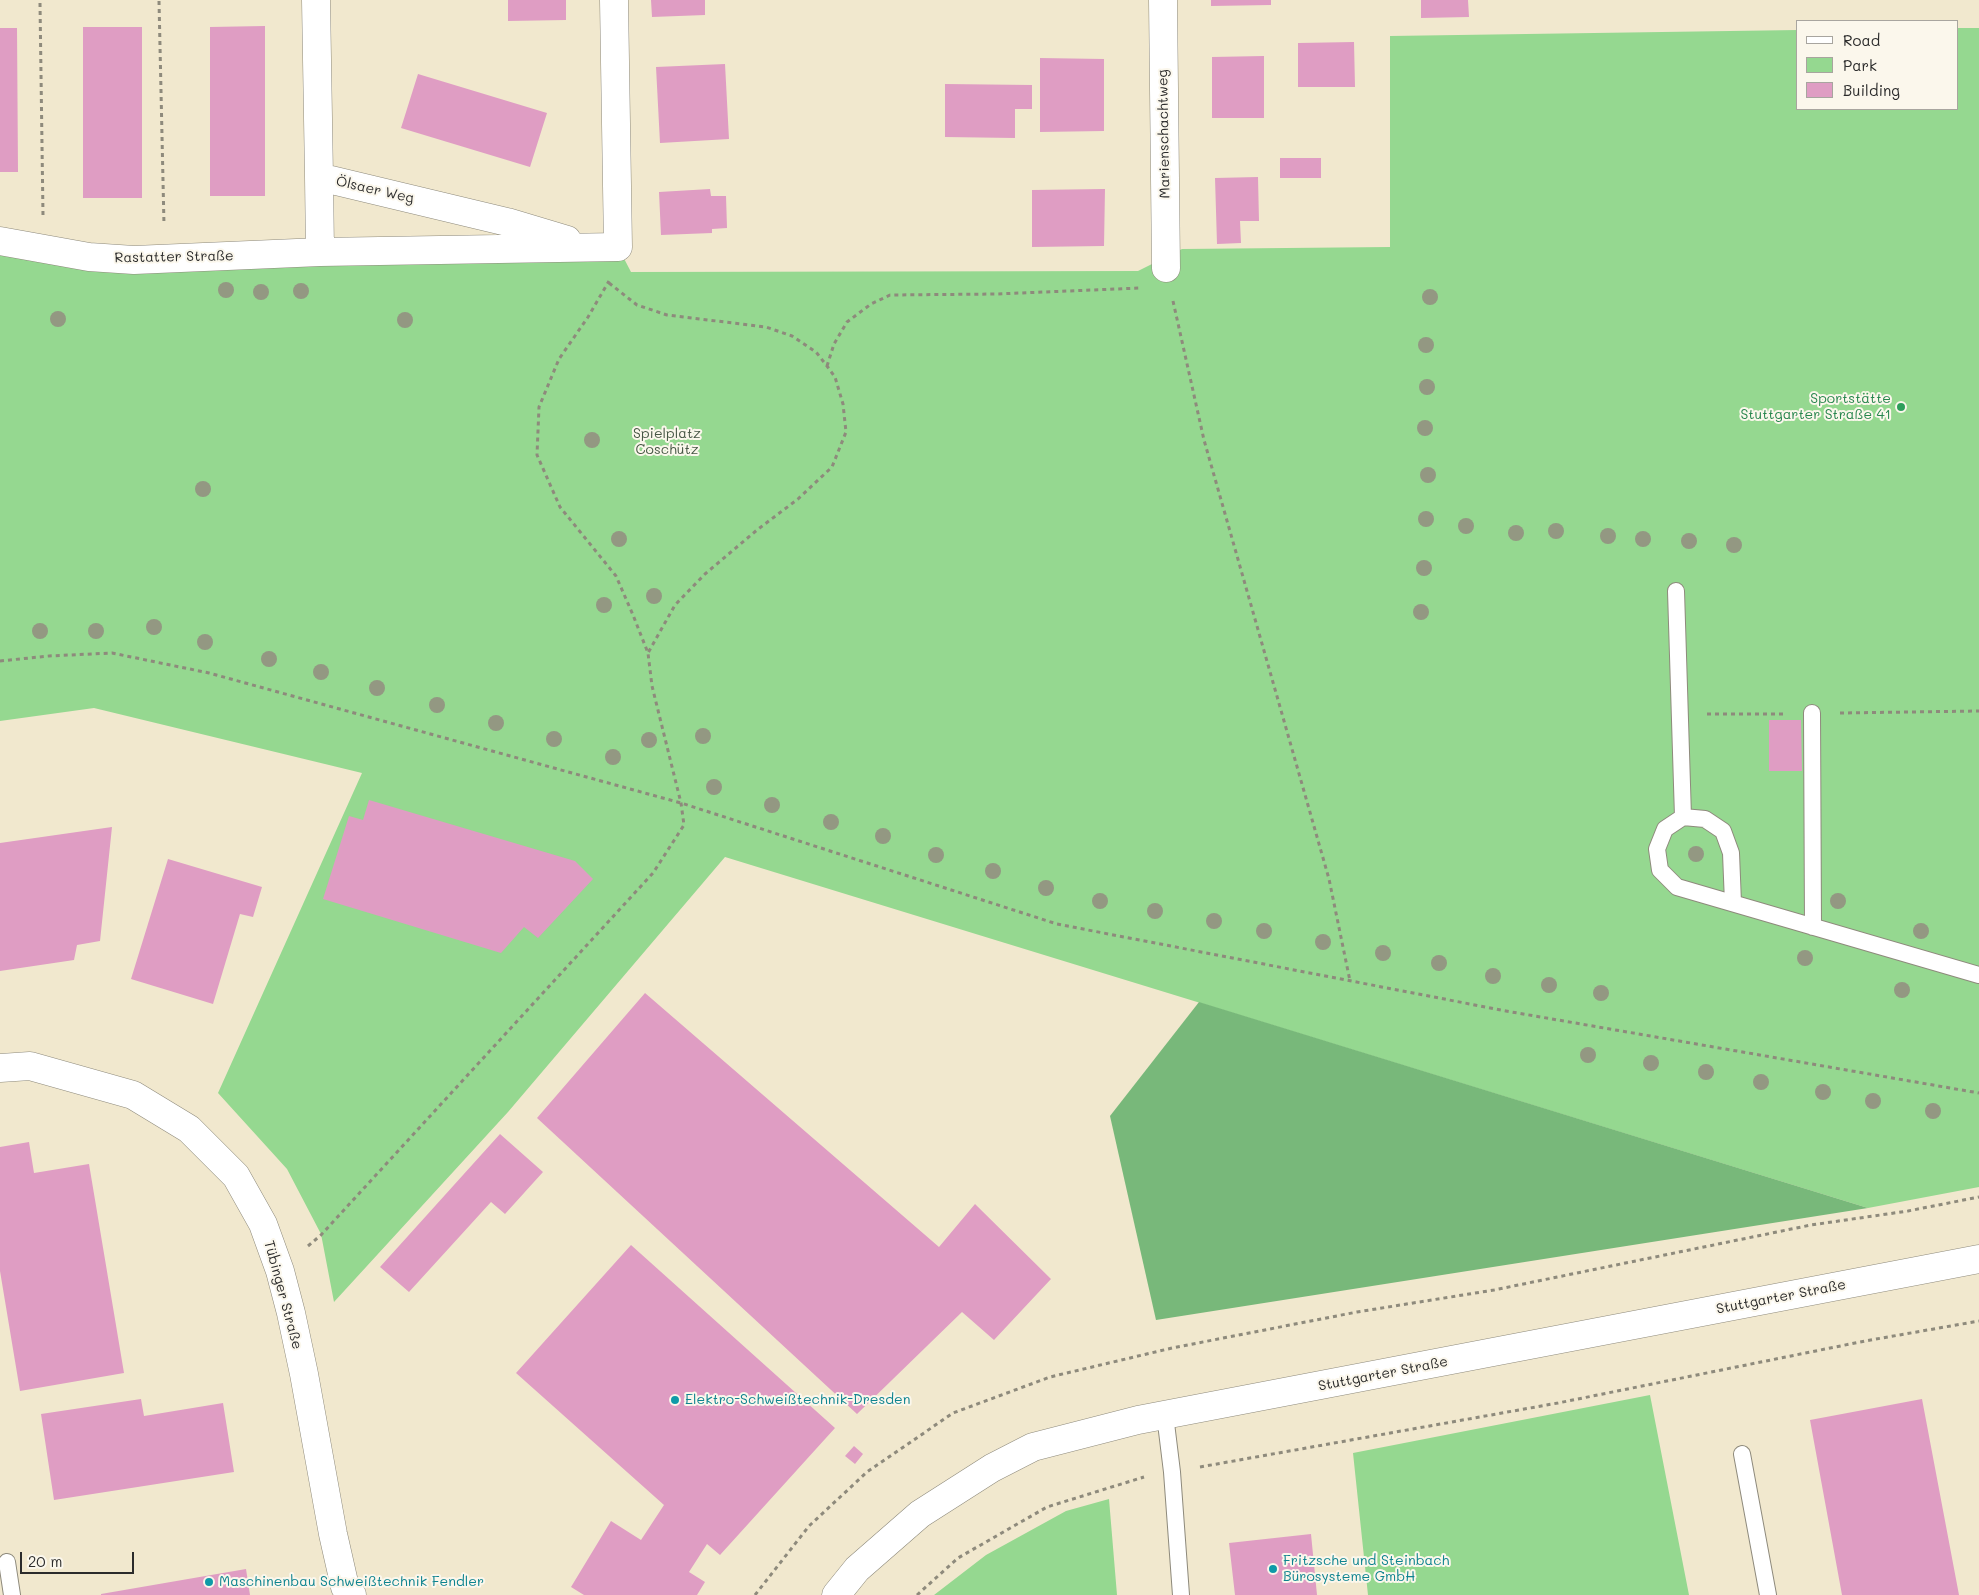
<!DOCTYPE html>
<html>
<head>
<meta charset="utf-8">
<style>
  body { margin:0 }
  #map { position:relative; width:1979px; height:1595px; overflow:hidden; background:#f1e8ce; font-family:Mali,sans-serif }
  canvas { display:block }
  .legend { position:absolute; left:1796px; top:20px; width:162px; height:90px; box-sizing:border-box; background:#fbf7ec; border:1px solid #a8a59f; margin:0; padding:6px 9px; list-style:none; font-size:15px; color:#2b2b2b }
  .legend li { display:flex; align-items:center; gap:10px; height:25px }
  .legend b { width:25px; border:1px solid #a8a59f }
  .scale { position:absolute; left:20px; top:1552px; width:114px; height:22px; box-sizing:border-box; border:2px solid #2b2b2b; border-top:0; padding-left:6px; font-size:15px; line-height:18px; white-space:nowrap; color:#2b2b2b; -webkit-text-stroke:4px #fbf7ec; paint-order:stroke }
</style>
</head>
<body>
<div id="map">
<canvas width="1979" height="1595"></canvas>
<ul class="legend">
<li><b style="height:6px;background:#fff"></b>Road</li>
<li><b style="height:14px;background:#95d890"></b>Park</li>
<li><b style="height:14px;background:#df9dc3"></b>Building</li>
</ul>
<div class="scale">20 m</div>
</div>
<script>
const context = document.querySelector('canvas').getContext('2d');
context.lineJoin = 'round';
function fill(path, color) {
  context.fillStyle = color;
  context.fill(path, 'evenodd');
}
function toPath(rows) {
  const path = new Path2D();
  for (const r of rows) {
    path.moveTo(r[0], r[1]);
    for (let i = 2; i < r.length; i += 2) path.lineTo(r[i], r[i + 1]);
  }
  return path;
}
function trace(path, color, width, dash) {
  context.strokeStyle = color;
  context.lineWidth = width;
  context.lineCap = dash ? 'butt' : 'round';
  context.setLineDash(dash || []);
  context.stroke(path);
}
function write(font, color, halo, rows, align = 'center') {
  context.font = font + ' Mali,sans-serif';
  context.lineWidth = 4;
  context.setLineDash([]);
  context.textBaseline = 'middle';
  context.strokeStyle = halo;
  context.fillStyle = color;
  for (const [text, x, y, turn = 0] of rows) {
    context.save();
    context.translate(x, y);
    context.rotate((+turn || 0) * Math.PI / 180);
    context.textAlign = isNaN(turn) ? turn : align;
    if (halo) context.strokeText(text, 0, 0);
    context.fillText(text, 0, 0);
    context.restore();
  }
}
fill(toPath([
  [1958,28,1979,28,1979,1187,1868,1208,725,857,508,1112,334,1302,321,1234,287,1169,218,1093,362,773,94,708,0,721,0,241,42,249,618,247,631,272,1138,271,1182,249,1390,247,1390,36,1798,30,1798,109,1958,109],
  [1650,1395,1689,1595,1368,1595,1353,1453],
  [1109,1499,1117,1595,934,1595,986,1555,1066,1511]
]), '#95d890');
fill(toPath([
  [1199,1002,1868,1208,1156,1320,1110,1116]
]), '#78b87a');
fill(toPath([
  [508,0,566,0,566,20,508,21],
  [651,0,705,0,705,15,652,17],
  [1211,0,1271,0,1271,5,1211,6],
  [1421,0,1468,0,1469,17,1421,18],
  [265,26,265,196,210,196,210,27],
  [83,27,142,27,142,198,83,198],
  [0,28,17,28,18,172,0,172],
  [1354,42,1355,87,1298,87,1298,43],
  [1264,56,1264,118,1212,118,1212,57],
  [1040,58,1104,59,1104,131,1040,132],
  [725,64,729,139,660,143,656,67],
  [418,74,547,113,530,167,401,128],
  [945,84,1032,85,1032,109,1015,109,1015,138,945,137],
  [1280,158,1321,158,1321,178,1280,178],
  [1258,177,1259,221,1240,221,1241,243,1217,244,1215,178],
  [710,189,711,196,726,196,727,228,712,229,712,233,661,235,659,192],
  [1105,189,1104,246,1032,247,1032,190],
  [1769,720,1801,720,1802,771,1769,771],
  [369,800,575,861,593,879,538,938,524,927,501,953,323,899,349,816,363,820],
  [112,827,100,941,77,945,74,960,0,971,0,843],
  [168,859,262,887,253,917,240,914,213,1004,131,979],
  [645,993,939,1247,975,1204,1051,1279,994,1340,962,1312,857,1414,537,1118],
  [500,1134,543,1172,505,1214,491,1202,409,1292,380,1267],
  [29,1142,34,1173,89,1164,124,1373,20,1391,0,1271,0,1147],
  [631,1245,835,1428,720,1555,707,1544,689,1572,705,1582,697,1595,584,1595,571,1587,611,1521,641,1540,664,1505,516,1373],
  [141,1399,144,1416,223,1403,234,1472,54,1500,41,1414],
  [1922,1399,1959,1595,1842,1595,1810,1420],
  [854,1446,863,1454,855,1464,845,1456],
  [1311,1534,1317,1595,1235,1595,1229,1543],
  [246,1569,250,1595,101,1595,101,1594]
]), '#df9dc3');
const lane = toPath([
  [1676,591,1683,817],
  [1812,713,1813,927],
  [1733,903,1731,853,1723,831,1705,819,1683,817,1665,829,1657,849,1660,870,1677,887,1979,975],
  [1165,1415,1172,1472,1181,1595],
  [1742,1454,1768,1595],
  [7,1562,12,1595]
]);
const street = toPath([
  [316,0,319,177],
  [1163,0,1166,268],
  [0,241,89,257,134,260,320,252,618,247,614,0],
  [320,252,319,177,507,222,567,240],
  [0,1068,30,1066,133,1095,189,1129,236,1176,263,1224,280,1271,291,1313,304,1374,333,1534,345,1587,352,1595]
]);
const secondary = toPath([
  [836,1595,857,1569,920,1514,992,1468,1033,1447,1138,1420,1979,1259]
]);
trace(lane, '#8e8a7c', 18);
trace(street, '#8e8a7c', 29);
trace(secondary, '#8e8a7c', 29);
trace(toPath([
  [159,1,164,225],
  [40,3,43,215],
  [609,283,637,305,667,315,766,327,792,336,816,352,827,366,835,377,843,404,846,432,832,467,798,499,757,530,705,574,675,605,648,653],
  [1173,301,1204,440,1329,879,1350,981],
  [827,366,834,344,847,322,871,304,890,295,997,294,1140,288],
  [0,661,49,656,112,653,209,673,681,803,1057,924,1506,1011,1979,1093],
  [1840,713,1979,711],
  [1707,714,1783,714],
  [308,1246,321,1235,653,873,684,825,681,803,652,686,648,653,633,615,616,576,560,507,537,455,539,407,559,359,588,317,609,281],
  [1200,1467,1558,1403,1865,1341,1979,1321],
  [755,1595,809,1526,867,1472,953,1413,1050,1377,1172,1348,1357,1312,1494,1290,1811,1225,1908,1211,1979,1197],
  [917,1595,958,1558,1047,1507,1144,1477]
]), '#8e8a7c', 3, [4, 4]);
trace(lane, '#fff', 16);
trace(street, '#fff', 28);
trace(secondary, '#fff', 28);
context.fillStyle = '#939882';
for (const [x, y] of [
  [226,290],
  [301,291],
  [261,292],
  [1430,297],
  [58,319],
  [405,320],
  [1426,345],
  [1427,387],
  [1425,428],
  [592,440],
  [1428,475],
  [203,489],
  [1426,519],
  [1466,526],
  [1556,531],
  [1516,533],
  [1608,536],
  [619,539],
  [1643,539],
  [1689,541],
  [1734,545],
  [1424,568],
  [654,596],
  [604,605],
  [1421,612],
  [154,627],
  [40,631],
  [96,631],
  [205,642],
  [269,659],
  [321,672],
  [377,688],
  [437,705],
  [496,723],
  [703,736],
  [554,739],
  [649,740],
  [613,757],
  [714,787],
  [772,805],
  [831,822],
  [883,836],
  [1696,854],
  [936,855],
  [993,871],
  [1046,888],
  [1100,901],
  [1838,901],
  [1155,911],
  [1214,921],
  [1264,931],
  [1921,931],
  [1323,942],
  [1383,953],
  [1805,958],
  [1439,963],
  [1493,976],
  [1549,985],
  [1902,990],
  [1601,993],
  [1588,1055],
  [1651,1063],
  [1706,1072],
  [1761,1082],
  [1823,1092],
  [1873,1101],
  [1933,1111]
]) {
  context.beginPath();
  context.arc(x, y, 8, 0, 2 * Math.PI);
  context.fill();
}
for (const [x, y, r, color] of [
  [1901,407,5,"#2e9e5b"],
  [675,1400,5,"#0f9aa8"],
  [1273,1569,5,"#0f9aa8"],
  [209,1582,5,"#0f9aa8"]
]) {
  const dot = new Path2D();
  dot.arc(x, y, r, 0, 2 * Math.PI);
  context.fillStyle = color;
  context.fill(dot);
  trace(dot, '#fbf7ec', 2);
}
write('14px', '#2b2b2b', '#fbf7ec', [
  ["Marienschachtweg",1164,134,-91],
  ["Ölsaer Weg",375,190,13],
  ["Rastatter Straße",174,257,-1],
  ["Tübinger Straße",283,1295,75],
  ["Stuttgarter Straße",1781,1297,-11],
  ["Stuttgarter Straße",1383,1374,-11]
]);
write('14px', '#27864d', '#fbf7ec', [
  ["Sportstätte",1891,399],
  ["Stuttgarter Straße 41",1891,415]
], 'right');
write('14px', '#465644', '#fbf7ec', [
  ["Spielplatz",667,434],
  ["Coschütz",667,450]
]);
write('14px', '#0d838f', '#fbf7ec', [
  ["Elektro-Schweißtechnik-Dresden",685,1400],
  ["Fritzsche und Steinbach",1283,1561],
  ["Bürosysteme GmbH",1283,1577],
  ["Maschinenbau Schweißtechnik Fendler",219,1582]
], 'left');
</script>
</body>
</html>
